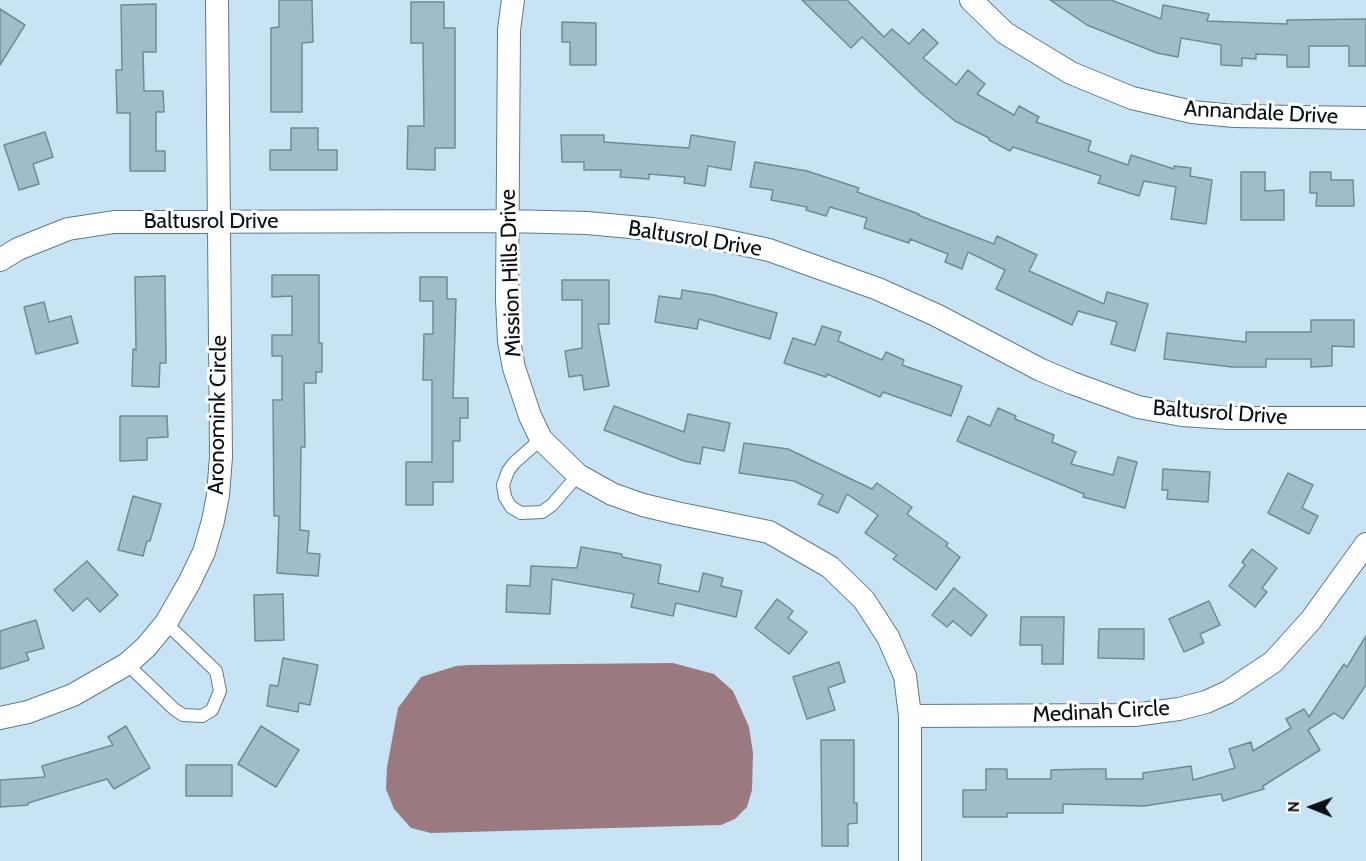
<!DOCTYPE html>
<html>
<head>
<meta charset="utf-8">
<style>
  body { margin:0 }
  #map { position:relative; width:1366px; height:861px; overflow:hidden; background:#c8e4f4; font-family:Cabin,sans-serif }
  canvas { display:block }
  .north { position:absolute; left:1282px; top:777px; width:60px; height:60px; -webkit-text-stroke:4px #fff; paint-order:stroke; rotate:271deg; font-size:16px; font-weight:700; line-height:24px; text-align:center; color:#061015 }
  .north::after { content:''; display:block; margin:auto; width:21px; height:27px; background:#061015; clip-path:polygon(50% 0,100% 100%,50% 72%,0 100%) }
</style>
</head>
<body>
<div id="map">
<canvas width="1366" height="861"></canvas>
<div class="north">N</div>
</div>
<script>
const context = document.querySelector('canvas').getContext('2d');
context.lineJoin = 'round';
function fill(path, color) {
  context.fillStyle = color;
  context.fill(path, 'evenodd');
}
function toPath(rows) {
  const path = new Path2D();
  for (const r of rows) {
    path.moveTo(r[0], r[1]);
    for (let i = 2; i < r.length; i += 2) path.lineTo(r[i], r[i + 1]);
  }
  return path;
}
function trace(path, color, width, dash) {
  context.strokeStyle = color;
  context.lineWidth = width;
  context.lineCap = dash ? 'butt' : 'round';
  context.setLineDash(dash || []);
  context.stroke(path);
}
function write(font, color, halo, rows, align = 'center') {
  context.font = font + ' Cabin,sans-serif';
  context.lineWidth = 6;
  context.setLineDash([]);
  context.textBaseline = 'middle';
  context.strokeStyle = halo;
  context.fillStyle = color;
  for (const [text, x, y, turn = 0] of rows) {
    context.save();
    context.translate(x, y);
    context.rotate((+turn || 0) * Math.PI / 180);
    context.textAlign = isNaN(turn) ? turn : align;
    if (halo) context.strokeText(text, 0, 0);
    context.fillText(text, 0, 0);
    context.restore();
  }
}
fill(toPath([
  [673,663,714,674,733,691,749,727,753,753,752,790,747,807,735,819,721,825,431,833,411,828,394,809,386,789,387,767,398,708,421,677,456,666,469,665]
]), '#9b7981');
const building = toPath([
  [279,0,312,0,313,42,302,43,302,112,271,112,271,28,279,27,279,0],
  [802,0,847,0,884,37,892,29,909,44,923,29,938,43,923,58,956,85,968,70,985,84,977,94,1014,115,1019,106,1039,117,1036,122,1091,141,1088,151,1128,165,1131,155,1174,169,1174,166,1191,168,1190,176,1212,180,1206,224,1171,219,1176,187,1144,181,1139,196,1098,183,1101,176,1013,147,1010,151,989,140,989,138,955,121,922,94,862,37,851,48,802,0],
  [1050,0,1111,0,1161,19,1163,5,1209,14,1207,21,1287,24,1287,20,1366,19,1366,66,1349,66,1349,46,1309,46,1309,67,1287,67,1287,55,1256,54,1256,59,1242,58,1242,66,1221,65,1221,45,1181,38,1178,57,1157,53,1087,25,1050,0],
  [411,2,444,2,444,28,455,28,455,148,435,148,435,170,407,169,408,126,424,126,423,43,411,43,411,2],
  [156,4,156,52,143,52,144,91,163,91,164,112,156,112,156,151,165,151,165,171,130,171,130,113,117,113,116,70,122,70,121,5,156,4],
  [0,9,25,25,0,65,0,9],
  [562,22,596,23,596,65,570,65,570,42,562,42,562,22],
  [291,128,318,128,318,150,337,150,337,170,270,170,270,150,291,150,291,128],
  [45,132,53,157,33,164,39,184,19,190,4,145,45,132],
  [561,135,604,135,604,142,689,148,691,135,735,142,731,170,708,166,705,186,684,183,685,177,649,174,649,179,620,177,621,170,584,170,584,162,562,162,561,135],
  [755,162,807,171,859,188,857,192,919,214,918,215,994,244,997,236,1037,255,1029,271,1104,304,1107,292,1148,304,1135,351,1111,344,1117,322,1078,311,1072,325,996,289,1005,270,968,252,962,269,945,262,948,254,910,239,909,243,864,228,867,218,830,207,826,216,806,210,807,207,771,200,773,190,750,187,755,162],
  [1241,172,1265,172,1265,191,1284,190,1284,220,1241,220,1241,172],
  [1310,172,1331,172,1331,180,1353,180,1354,206,1316,206,1317,193,1310,193,1310,172],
  [272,275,319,275,319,343,322,343,322,372,316,372,316,383,304,383,305,447,301,447,300,530,309,531,307,553,320,554,318,576,277,573,279,516,274,516,273,400,282,400,282,356,272,356,272,335,292,335,292,296,272,297,272,275],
  [165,276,166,363,160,363,159,387,132,386,133,349,136,350,135,277,165,276],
  [420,277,447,277,447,299,456,299,453,398,468,398,468,418,460,418,460,441,453,441,453,482,433,482,433,505,406,505,406,462,432,462,432,380,423,380,424,334,433,334,433,301,420,301,420,277],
  [562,280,609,280,609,324,598,324,609,386,584,390,582,375,569,377,565,351,582,348,582,300,562,300,562,280],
  [682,290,714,295,777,313,770,339,699,319,697,329,655,322,659,296,681,299,682,290],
  [44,302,49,322,71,316,78,343,36,354,24,307,44,302],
  [1311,320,1354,320,1354,347,1332,346,1332,366,1311,367,1311,359,1266,359,1266,367,1232,367,1164,359,1167,333,1246,342,1246,332,1311,332,1311,320],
  [822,326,841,332,838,341,882,360,886,352,904,360,902,365,962,386,951,416,883,392,880,397,827,374,826,377,784,363,793,338,815,345,822,326],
  [614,406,684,432,688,414,730,423,724,451,703,447,700,464,684,461,604,430,614,406],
  [998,408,1016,416,1015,419,1054,435,1052,442,1076,452,1071,464,1113,475,1118,457,1137,462,1125,508,1083,497,1084,494,957,441,968,416,990,426,998,408],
  [120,416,167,416,168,437,147,438,147,460,120,461,120,416],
  [744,443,788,449,872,489,877,483,912,507,907,514,948,543,946,546,960,557,936,590,893,559,897,555,865,533,878,515,847,494,838,513,818,504,823,495,794,481,739,473,744,443],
  [1163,469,1210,472,1208,502,1167,499,1168,490,1162,490,1163,469],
  [1288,473,1313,485,1302,508,1318,516,1309,534,1268,513,1288,473],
  [133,496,161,504,150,541,147,541,143,556,118,550,133,496],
  [581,547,622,554,622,557,661,565,658,583,699,592,703,573,723,578,721,586,742,591,736,617,676,603,673,616,631,607,634,594,552,579,550,614,506,612,507,585,530,586,531,566,577,568,581,547],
  [1252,549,1277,568,1262,588,1267,592,1255,607,1229,586,1245,565,1242,562,1252,549],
  [87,561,118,595,100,612,87,598,73,611,54,590,87,561],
  [954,588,987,615,971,636,953,621,947,627,932,615,954,588],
  [283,594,284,640,255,641,254,595,283,594],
  [777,599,793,611,788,618,807,632,789,654,755,628,777,599],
  [1209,601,1220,625,1200,634,1204,643,1184,652,1169,619,1209,601],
  [1021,617,1064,617,1063,664,1042,664,1042,645,1020,645,1021,617],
  [36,620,44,648,26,653,29,660,0,669,0,631,36,620],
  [1099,629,1144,629,1144,659,1098,658,1099,629],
  [1366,636,1366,685,1343,719,1334,713,1308,730,1320,750,1263,786,1264,789,1223,801,1221,794,1144,806,1063,804,1063,813,1007,813,1007,817,963,817,963,790,986,790,986,769,1007,769,1007,779,1051,779,1051,770,1086,769,1106,769,1106,779,1143,779,1143,773,1191,766,1193,780,1235,768,1229,749,1251,742,1253,751,1291,728,1286,719,1304,709,1309,717,1344,664,1347,667,1366,636],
  [283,658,318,665,310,705,299,703,298,712,267,706,270,685,278,686,283,658],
  [839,662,845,682,828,688,835,710,807,719,793,677,839,662],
  [126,726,150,768,114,789,107,779,28,803,28,805,0,807,0,780,45,777,42,766,113,745,108,737,126,726],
  [261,726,299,750,276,787,238,764,261,726],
  [821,740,854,740,854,803,857,803,857,823,848,824,848,846,822,846,821,740],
  [186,765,232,765,232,796,186,796,186,765]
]);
fill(building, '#a0bccb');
trace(building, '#6f8a98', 1.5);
const service = toPath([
  [541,439,514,463,508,471,503,485,505,497,511,507,521,513,542,512,552,505,578,475],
  [127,664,174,709,183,715,202,716,212,710,220,691,216,671,166,623]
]);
const minor = toPath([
  [513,0,509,30,507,300,509,341,514,368,530,416,541,439,578,475,612,494,643,505,676,513,769,532,830,567,864,600,888,637,905,676,910,716,910,861],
  [971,0,1005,33,1071,73,1132,98,1192,112,1234,116,1366,118],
  [0,260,18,249,68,229,114,222,507,221,587,223,652,229,713,238,769,250,878,289,936,315,1041,370,1072,383,1138,407,1182,415,1228,418,1366,418],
  [910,716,1134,715,1179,709,1206,702,1228,692,1273,662,1311,620,1366,544],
  [0,718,28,712,73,695,127,664,146,647,166,623,189,583,204,552,213,521,218,495,221,457,217,0]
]);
trace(service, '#5f7987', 14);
trace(minor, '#5f7987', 24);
trace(service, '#fff', 12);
trace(minor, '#fff', 22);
write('22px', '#061015', '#fff', [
  ["Annandale Drive",1261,113,3],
  ["Baltusrol Drive",211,222],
  ["Baltusrol Drive",695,239,9],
  ["Mission Hills Drive",511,273,-92],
  ["Baltusrol Drive",1220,413,4],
  ["Aronomink Circle",218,415,-89],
  ["Medinah Circle",1101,712,-3]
]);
</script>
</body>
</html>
